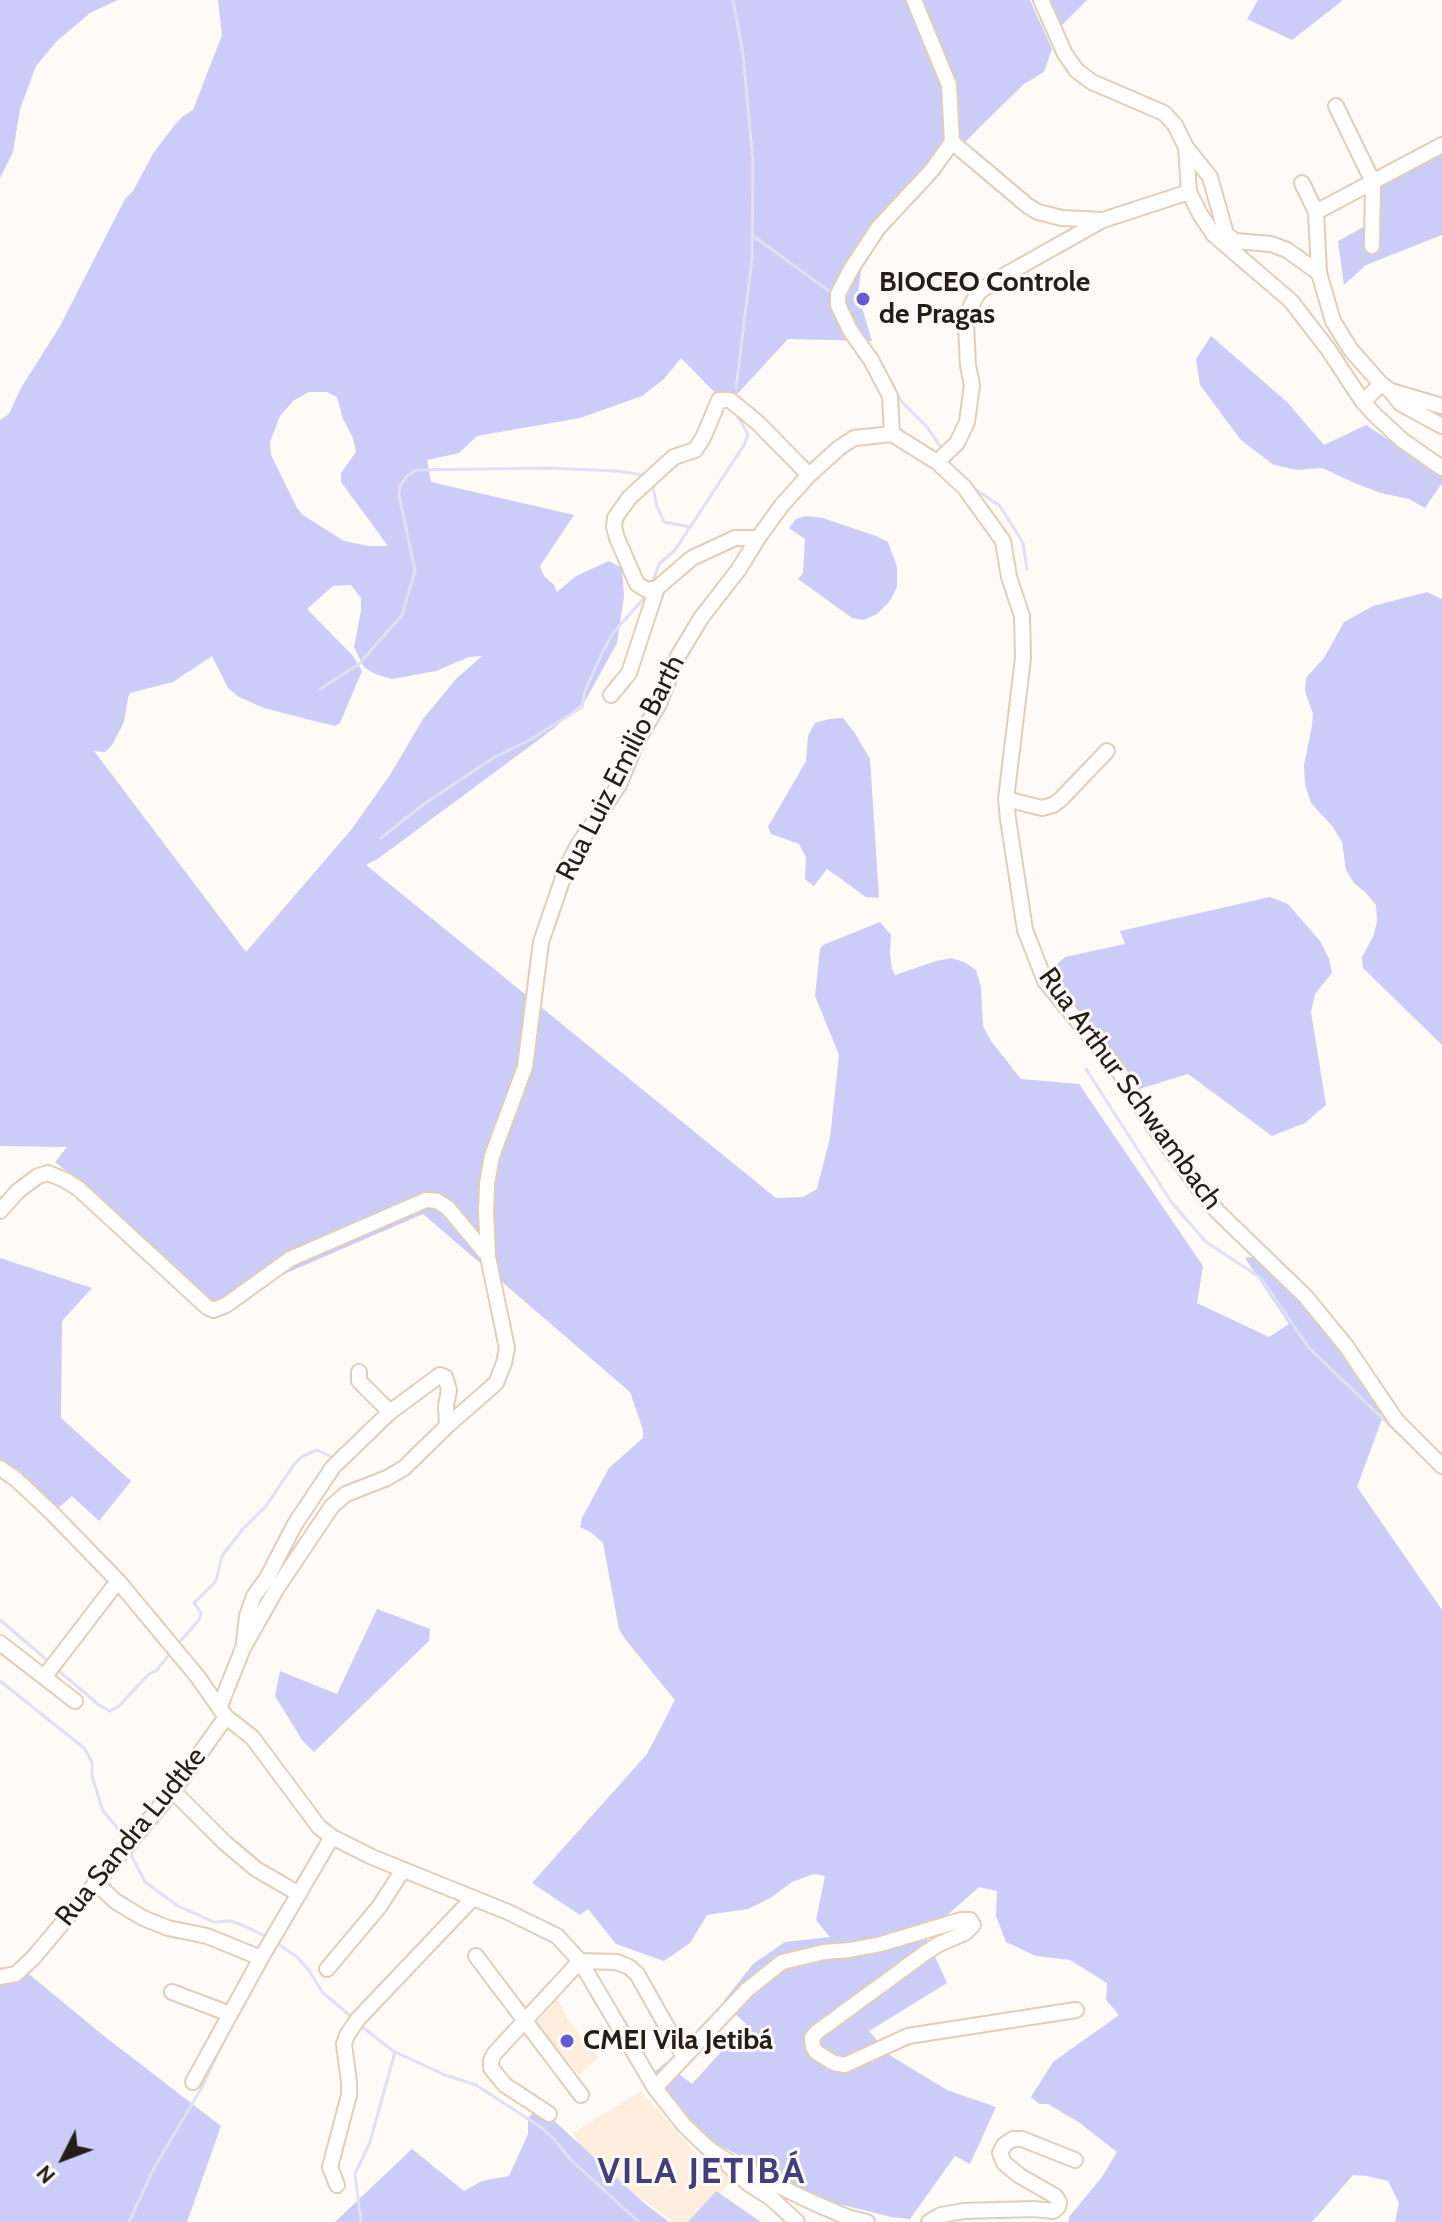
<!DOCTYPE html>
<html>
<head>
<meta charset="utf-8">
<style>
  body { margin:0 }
  #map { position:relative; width:1442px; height:2222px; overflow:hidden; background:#fefaf6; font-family:Cabin,sans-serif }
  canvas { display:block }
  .north { position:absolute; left:24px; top:2118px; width:80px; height:80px; -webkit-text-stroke:6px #fefaf6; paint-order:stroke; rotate:228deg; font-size:22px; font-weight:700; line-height:32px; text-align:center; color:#251e16 }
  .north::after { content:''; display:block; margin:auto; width:28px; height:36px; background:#251e16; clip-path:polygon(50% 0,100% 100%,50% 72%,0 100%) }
</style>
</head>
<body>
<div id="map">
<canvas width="1442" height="2222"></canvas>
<div class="north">N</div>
</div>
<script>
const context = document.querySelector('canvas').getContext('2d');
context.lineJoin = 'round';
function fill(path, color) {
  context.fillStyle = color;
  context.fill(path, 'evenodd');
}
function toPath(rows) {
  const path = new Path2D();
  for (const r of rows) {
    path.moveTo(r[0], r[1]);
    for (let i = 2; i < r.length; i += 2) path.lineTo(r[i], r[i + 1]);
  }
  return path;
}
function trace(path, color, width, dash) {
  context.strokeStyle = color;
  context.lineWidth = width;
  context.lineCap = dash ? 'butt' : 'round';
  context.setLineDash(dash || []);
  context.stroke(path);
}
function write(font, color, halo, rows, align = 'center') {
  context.font = font + ' Cabin,sans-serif';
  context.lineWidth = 6;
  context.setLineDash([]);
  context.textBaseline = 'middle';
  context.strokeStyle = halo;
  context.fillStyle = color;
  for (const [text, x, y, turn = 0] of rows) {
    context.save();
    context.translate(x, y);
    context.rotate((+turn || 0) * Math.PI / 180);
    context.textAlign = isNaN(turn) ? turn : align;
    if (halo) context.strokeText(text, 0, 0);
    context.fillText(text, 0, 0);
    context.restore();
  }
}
fill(toPath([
  [557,1998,568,2020,598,2058,579,2075,536,2024],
  [641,2091,701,2159,731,2179,700,2222,674,2222,594,2166,573,2133]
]), '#fdeddd');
fill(toPath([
  [0,0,118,0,90,13,57,41,36,66,20,109,13,152,0,178],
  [218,0,1030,0,1052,49,1044,72,1024,84,980,127,921,187,880,234,861,270,858,294,872,341,788,339,727,405,681,358,664,379,642,396,580,418,477,436,459,453,427,460,431,482,574,515,540,566,544,576,554,585,557,592,576,576,609,561,622,568,624,596,617,643,585,701,553,729,379,858,366,865,776,1198,803,1197,817,1189,830,1138,839,1055,815,996,820,949,823,945,880,922,891,935,890,954,892,969,895,975,936,961,951,958,964,962,976,970,981,987,983,1026,991,1041,1021,1079,1079,1084,1203,1266,1197,1303,1269,1337,1289,1324,1245,1258,1264,1255,1280,1262,1310,1297,1350,1355,1383,1416,1357,1487,1442,1610,1442,2222,1395,2222,1399,2203,1388,2181,1367,2176,1353,2175,1312,2222,1068,2222,1069,2217,1102,2177,1117,2152,1080,2123,1048,2104,1039,2104,1031,2097,1053,2062,1119,2015,1106,2000,1107,1983,1070,1960,1036,1956,1006,1942,996,1916,997,1891,979,1887,925,1935,947,1983,869,2031,891,2056,947,2090,996,2107,970,2164,955,2156,910,2219,891,2217,827,2201,707,2139,647,2078,665,2063,692,2084,746,2024,723,2002,753,1964,785,1942,830,1937,816,1920,825,1876,814,1874,792,1882,772,1897,748,1909,707,1915,690,1943,664,1961,616,1944,588,1909,580,1915,532,1883,647,1754,675,1700,625,1639,619,1629,603,1543,592,1533,580,1527,582,1518,609,1468,643,1438,643,1430,630,1392,423,1214,277,1277,228,1310,217,1314,72,1190,75,1178,55,1162,67,1147,0,1146,0,420,9,414,21,388,60,326,125,199,133,191,154,152,174,126,182,117,193,110,222,35],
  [309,392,327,392,337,397,343,419,353,438,356,452,341,473,341,482,388,546,369,546,344,541,303,515,297,508,271,455,270,442,280,416,293,401],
  [351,585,361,598,361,611,354,647,364,667,375,674,392,679,436,671,469,657,482,656,456,679,423,719,390,775,351,830,246,952,94,751,105,752,112,745,124,722,128,698,130,693,173,682,212,656,228,688,239,697,264,708,318,722,335,726,340,723,362,671,353,656,307,609,333,586],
  [1046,0,1087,0,1059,28],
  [1258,0,1341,0,1342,1,1292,40,1247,19],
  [1442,148,1442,235,1366,265,1344,285,1338,241,1376,220,1378,184],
  [1211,336,1287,402,1324,445,1366,425,1442,475,1442,483,1425,508,1409,499,1381,493,1357,484,1322,468,1297,470,1274,465,1241,440,1200,385,1196,359],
  [806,516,823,518,876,536,888,542,897,567,897,587,890,601,877,614,864,620,852,618,798,579,803,573,805,539,789,528,796,519],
  [1427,592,1442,599,1442,1045,1363,968,1362,957,1373,937,1377,922,1376,905,1365,892,1354,883,1346,870,1342,842,1333,827,1311,803,1305,784,1304,765,1312,726,1313,714,1305,691,1306,678,1324,658,1344,622,1373,606],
  [843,718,854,732,870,759,879,898,866,897,827,869,814,886,805,879,806,857,799,844,771,834,768,827,806,761,808,736,815,723,829,719],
  [1270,897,1288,904,1320,941,1329,959,1332,973,1315,994,1311,1012,1326,1105,1305,1123,1272,1136,1188,1074,1123,1094,1111,1074,1042,987,1042,978,1065,957,1125,944,1120,931],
  [0,1258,92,1288,62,1321,61,1418,131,1481,99,1521,72,1496,58,1508,20,1471,0,1459],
  [377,1609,430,1629,429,1641,314,1752,302,1740,275,1696,280,1671,337,1694],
  [19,1966,104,2036,221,2126,187,2222,0,2222,0,1979],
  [534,2112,551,2118,643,2202,669,2222,335,2222,412,2149,464,2191,482,2181,509,2176,528,2134,528,2118],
  [716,2191,761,2222,688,2222]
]), '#cbccf8');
trace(toPath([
  [733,0,743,54,753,162,752,259,736,388],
  [752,235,833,294],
  [881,364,901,401,927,427,940,446],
  [652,483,657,506,664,522,691,527],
  [972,487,1000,506,1023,543,1027,569],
  [653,581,659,564,675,550,744,445,748,434,738,417,737,412],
  [320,689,359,664,402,615,415,571,399,495,400,486,407,476,416,470,547,468,617,471,644,475],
  [381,838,424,804,493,758,528,741,582,707,585,691,602,653,613,633,646,596],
  [1086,1069,1172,1203,1206,1242,1261,1278,1309,1348,1428,1462],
  [0,1620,47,1660],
  [178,1644,199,1620,201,1613,194,1603,216,1581,222,1556,243,1529,266,1506,295,1463,303,1456,317,1450,336,1459],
  [59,1671,99,1705,110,1711,118,1707,149,1674,157,1670,168,1656],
  [0,1681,84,1748,92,1762,92,1776,103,1811,116,1826,122,1837],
  [130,1853,145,1882,178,1906,214,1922,231,1921,242,1925,267,1937],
  [277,1943,297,1957,308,1969,323,1993,353,2018],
  [361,2026,393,2051,445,2075,476,2085,542,2128,554,2139,570,2159,639,2222],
  [129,2222,154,2168,201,2089,225,2038],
  [361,2222,355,2174,370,2142,395,2052]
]), '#dfe0f2', 3);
const minor = toPath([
  [914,0,949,85,952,142],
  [1041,0,1065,54,1077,71,1092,82,1164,113,1175,125,1186,147,1189,192,1200,214,1214,235,1291,301,1328,349,1363,402,1376,416,1402,440,1442,468],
  [1336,106,1373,182,1372,246],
  [952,142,1028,206,1038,212,1062,218,1102,220],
  [1186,147,1210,177,1226,234,1235,241,1271,244,1287,250,1319,273,1333,321,1351,350,1381,384],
  [1302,183,1316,212,1319,273],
  [1316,212,1442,145],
  [1393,394,1400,403,1442,426],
  [1363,402,1381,384,1391,391,1442,406],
  [892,434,890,396,871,360,850,330,838,305,838,294,851,269,878,228,932,170,952,142],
  [937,462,957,443,967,422,972,385,968,366,966,324,971,305,979,292,996,280,1103,220,1189,192],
  [657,588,647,590,637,584,617,538,614,527,615,518,629,498,664,466,674,457,695,450,703,438,719,400,730,400,758,423,809,475],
  [611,695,629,673,657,588,692,558,735,538,758,538],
  [1006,799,1042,808,1053,805,1061,799,1107,751],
  [0,1211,18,1191,38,1176,48,1173,65,1180,79,1189,207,1307,213,1310,226,1305,290,1259,426,1200,437,1201,448,1208,488,1256],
  [359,1372,359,1381,390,1412],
  [0,1468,17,1480,53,1514,118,1581,197,1676,226,1717,252,1737,319,1827,332,1837,372,1857,508,1912,557,1936,580,1961,655,2088,684,2125,709,2149,731,2163,814,2203,847,2217,867,2222],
  [244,1642,247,1616,254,1596,267,1578,295,1524,333,1467,390,1412,440,1375,445,1377,449,1390,446,1406,447,1426],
  [0,1643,75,1701],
  [45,1676,118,1581],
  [220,1706,243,1648,277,1588,332,1506,346,1494,387,1478,404,1468,447,1426,496,1383,504,1363,507,1348,488,1257,486,1211,487,1184,492,1156,525,1067,541,942,566,869,578,845,619,785,636,743,659,704,677,658,701,618,739,569,758,538,782,505,809,475,839,448,854,438,892,434,937,462,964,487,1003,541,1009,577,1022,616,1023,658,1006,799,1008,819,1025,930,1045,981,1120,1073,1156,1130,1200,1190,1218,1212,1305,1296,1346,1346,1396,1420,1442,1466],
  [173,1791,224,1842,256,1869,299,1894],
  [95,1882,115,1901,143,1918,168,1928,207,1936,261,1958],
  [476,1956,581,2095],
  [327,1969,379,1907,403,1870],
  [0,1977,16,1974,34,1957,173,1791,226,1717],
  [172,1992,230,2014],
  [684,2057,747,1990,782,1962,824,1952,850,1950,881,1944,961,1920,970,1920,973,1925,965,1933,939,1944,925,1953,817,2032,812,2038,813,2047,816,2052,834,2063,845,2065,908,2036,1076,2010],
  [193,2082,261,1958,332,1837],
  [549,2114,505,2085,491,2068,491,2061,494,2054,580,1961,617,1962,629,1967,637,1974,641,1981,684,2057,655,2088],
  [729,2166,749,2184,771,2198,797,2222],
  [337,2185,330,2167,349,2095,349,2082,344,2044,347,2035,358,2019,473,1898],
  [929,2222,941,2215,964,2211,1034,2209,1053,2211,1058,2207,1059,2202,1055,2196,1020,2176,1004,2163,1000,2153,1004,2145,1013,2139,1022,2139,1075,2160]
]);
trace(minor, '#e1ceb9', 18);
trace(minor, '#fff', 14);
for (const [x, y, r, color] of [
  [863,299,8,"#6659d2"],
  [567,2041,8,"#6659d2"]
]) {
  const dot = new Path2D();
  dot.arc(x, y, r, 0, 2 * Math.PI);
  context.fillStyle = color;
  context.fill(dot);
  trace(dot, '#fefaf6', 3);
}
write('bold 28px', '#251e16', '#fefaf6', [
  ["BIOCEO Controle",879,283],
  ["de Pragas",879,315],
  ["CMEI Vila Jetibá",583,2041]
], 'left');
write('28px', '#251e16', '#fefaf6', [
  ["Rua Luiz Emilio Barth",621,768,-63],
  ["Rua Arthur Schwambach",1130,1089,54],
  ["Rua Sandra Ludtke",131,1837,-51]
]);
context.letterSpacing = '2px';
write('bold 36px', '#423f7c', '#fefaf6', [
  ["VILA JETIBÁ",702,2172]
]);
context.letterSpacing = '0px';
</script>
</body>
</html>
